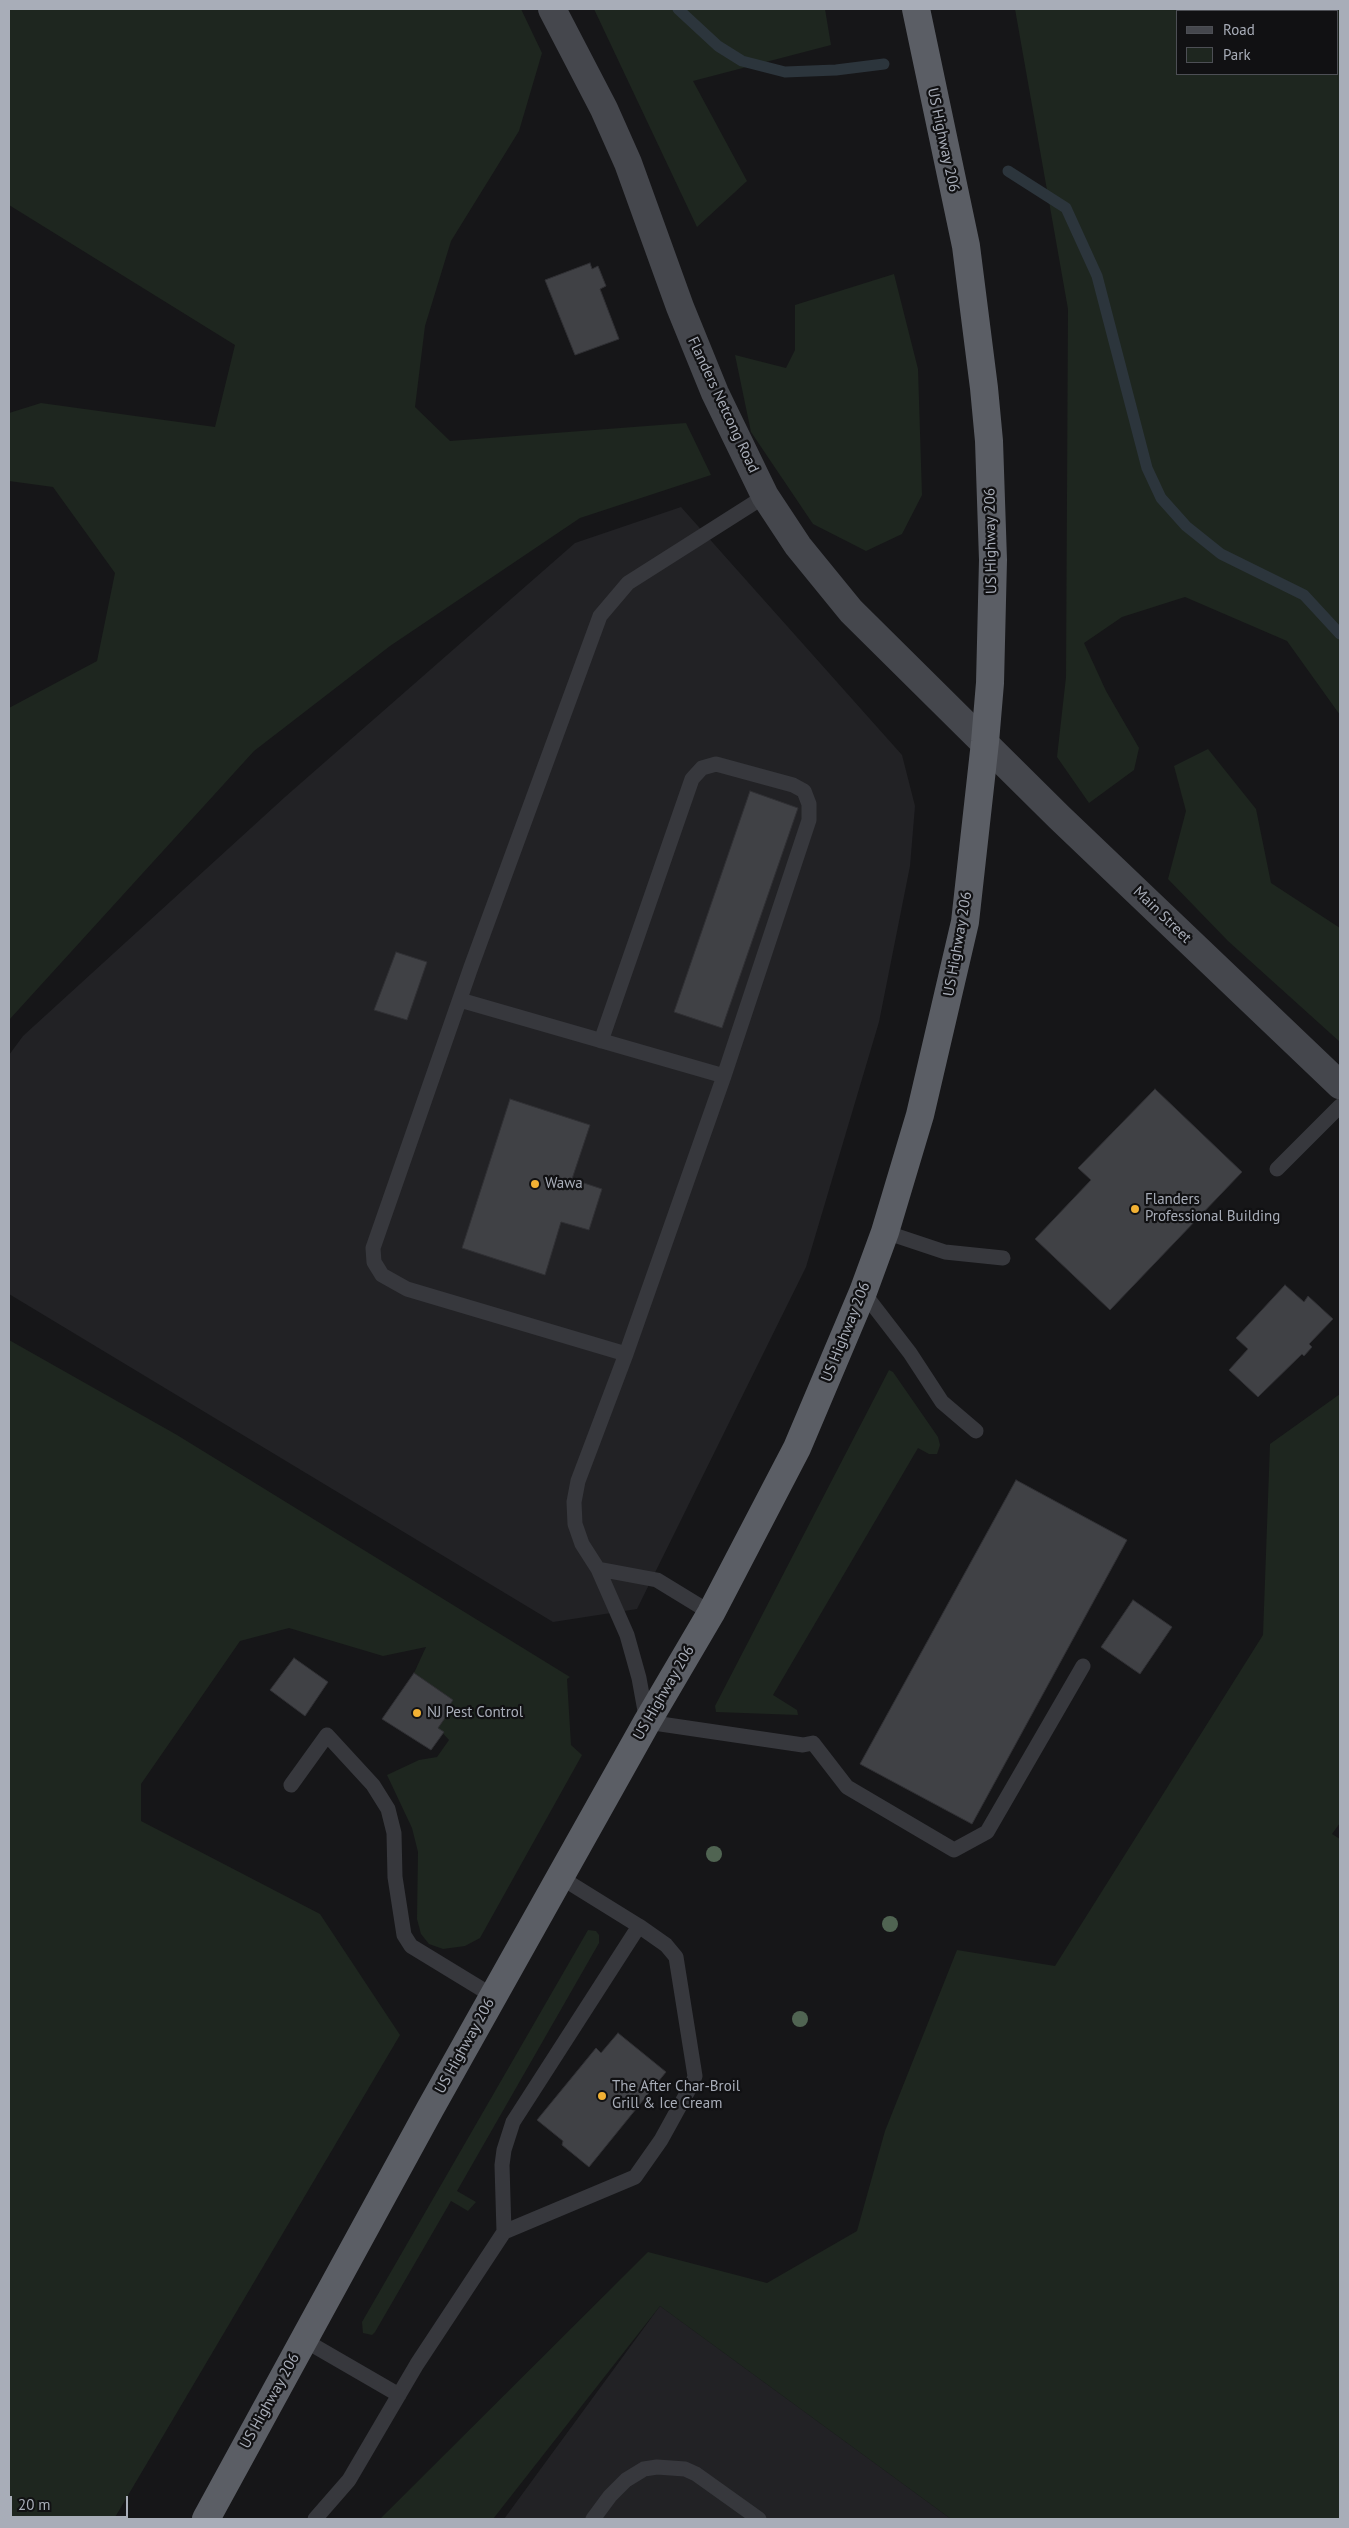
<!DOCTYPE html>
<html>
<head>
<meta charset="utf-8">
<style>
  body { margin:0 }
  #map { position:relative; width:1349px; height:2528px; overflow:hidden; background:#161618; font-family:"PT Sans",sans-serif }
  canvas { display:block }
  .frame { position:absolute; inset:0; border:10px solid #a8adb8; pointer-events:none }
  .legend { position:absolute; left:1176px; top:10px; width:162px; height:65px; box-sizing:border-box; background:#111113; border:1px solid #4d4f55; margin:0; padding:6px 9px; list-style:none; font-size:15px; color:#a8adb8 }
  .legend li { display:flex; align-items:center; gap:10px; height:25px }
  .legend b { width:25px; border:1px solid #4d4f55 }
  .scale { position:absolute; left:10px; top:2496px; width:118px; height:22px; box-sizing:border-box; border:2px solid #a8adb8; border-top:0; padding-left:6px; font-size:15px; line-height:18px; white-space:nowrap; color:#a8adb8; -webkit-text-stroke:4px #111113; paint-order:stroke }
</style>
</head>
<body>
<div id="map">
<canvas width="1349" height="2528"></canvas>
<div class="frame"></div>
<ul class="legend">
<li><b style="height:6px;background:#45474d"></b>Road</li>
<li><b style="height:14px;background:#1e261f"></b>Park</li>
</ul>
<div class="scale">20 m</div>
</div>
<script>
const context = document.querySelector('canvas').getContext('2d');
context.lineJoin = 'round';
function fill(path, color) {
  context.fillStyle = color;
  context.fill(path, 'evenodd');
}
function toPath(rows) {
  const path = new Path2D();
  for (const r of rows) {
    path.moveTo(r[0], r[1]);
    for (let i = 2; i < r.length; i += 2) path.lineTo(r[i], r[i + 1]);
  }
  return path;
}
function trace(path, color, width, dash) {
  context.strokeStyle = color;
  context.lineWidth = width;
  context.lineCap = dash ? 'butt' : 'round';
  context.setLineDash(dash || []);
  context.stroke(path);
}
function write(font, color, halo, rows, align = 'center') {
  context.font = font + ' "PT Sans",sans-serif';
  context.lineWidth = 4.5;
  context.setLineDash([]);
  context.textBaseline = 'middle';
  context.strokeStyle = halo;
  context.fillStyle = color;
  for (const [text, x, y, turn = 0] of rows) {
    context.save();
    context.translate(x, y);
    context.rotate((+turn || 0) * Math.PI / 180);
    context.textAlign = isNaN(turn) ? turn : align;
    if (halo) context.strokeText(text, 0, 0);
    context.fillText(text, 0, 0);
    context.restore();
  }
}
fill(toPath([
  [681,507,902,755,915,806,910,866,879,1022,806,1267,637,1609,553,1622,9,1294,9,1055,23,1036,285,797,575,543],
  [660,2306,951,2519,504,2519]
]), '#222225');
fill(toPath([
  [9,9,521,9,542,53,519,131,451,241,425,326,415,407,450,441,686,423,711,475,580,518,390,646,254,751,9,1020,9,708,97,661,115,573,53,487,9,481,9,413,41,403,215,427,235,345,9,205],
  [594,9,825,9,831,45,693,81,747,181,697,227],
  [1015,9,1340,9,1340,715,1287,641,1185,597,1122,617,1084,643,1106,691,1139,748,1134,770,1089,803,1057,757,1066,677,1068,309],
  [1338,11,1338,74,1178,74,1178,11],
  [894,274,918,369,922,495,902,534,866,551,813,524,751,432,735,355,786,368,795,350,795,305],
  [1208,749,1256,809,1271,883,1340,928,1340,1042,1228,941,1168,879,1186,811,1174,766],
  [9,1340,177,1435,570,1677,567,1679,571,1745,582,1755,480,1938,465,1946,443,1949,429,1944,421,1934,417,1919,418,1852,412,1828,387,1775,419,1760,437,1757,449,1740,438,1728,452,1708,449,1706,453,1700,414,1673,426,1647,383,1656,289,1628,240,1641,141,1784,141,1821,320,1914,400,2035,114,2519,9,2519],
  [889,1370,893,1372,938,1437,940,1445,937,1454,929,1454,918,1448,773,1695,797,1710,798,1715,716,1712,715,1706],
  [1340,1394,1340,1823,1332,1834,1340,1839,1340,2519,951,2519,660,2306,493,2519,380,2519,648,2252,767,2283,857,2231,885,2131,957,1950,1055,1966,1263,1635,1270,1444],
  [588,1930,596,1931,599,1935,599,1943,457,2191,476,2202,468,2211,451,2201,375,2332,372,2335,363,2333,362,2322]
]), '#1e261f');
trace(toPath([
  [678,9,718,46,742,61,785,72,836,70,884,64],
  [1008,171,1066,208,1097,276,1147,468,1161,498,1186,526,1221,554,1304,595,1340,634]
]), '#2c353c', 11);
const building = toPath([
  [590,263,592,269,598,266,606,286,600,289,619,339,575,355,545,280,590,263],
  [750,791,798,808,722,1028,674,1012,750,791],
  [396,952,427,962,407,1020,374,1010,396,952],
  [1155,1089,1242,1172,1110,1310,1035,1239,1091,1180,1078,1168,1155,1089],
  [510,1099,590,1125,572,1179,602,1189,589,1230,561,1222,545,1275,462,1248,510,1099],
  [1285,1285,1304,1302,1308,1296,1333,1319,1309,1344,1312,1347,1304,1356,1302,1354,1258,1397,1229,1370,1248,1349,1236,1338,1285,1285],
  [1016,1480,1127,1540,972,1824,860,1764,1016,1480],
  [1133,1600,1172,1627,1140,1674,1101,1647,1133,1600],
  [294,1658,328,1682,305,1716,270,1690,294,1658],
  [414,1673,453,1700,449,1706,452,1708,438,1728,444,1732,431,1750,382,1719,414,1673],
  [618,2033,666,2072,589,2167,562,2145,563,2141,537,2120,596,2048,601,2053,618,2033]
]);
fill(building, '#404145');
trace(building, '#303034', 1);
trace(toPath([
  [460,1000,724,1076],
  [601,1041,692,779,702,768,716,764,793,785,804,791,809,804,809,820,724,1076,626,1354,578,1481,574,1502,575,1524,582,1544,598,1569,627,1635,639,1678,647,1722,803,1745,813,1743,847,1787,954,1850,987,1832,1083,1666],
  [1277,1169,1340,1106],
  [885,1232,945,1252,1003,1258],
  [863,1292,910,1353,942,1402,976,1431],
  [626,1354,407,1289,382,1275,374,1262,373,1248,471,967,600,616,628,583,765,496],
  [598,1569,657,1580,711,1613],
  [291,1785,327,1735,373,1785,388,1809,394,1833,395,1877,404,1935,411,1946,493,1996],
  [504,2232,635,2177,661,2140,693,2082,695,2076,676,1957,666,1945,639,1926],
  [304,2340,399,2395],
  [315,2519,349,2480,417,2364,504,2232,502,2165,504,2150,513,2122,639,1926,560,1877],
  [593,2519,610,2496,626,2480,644,2469,657,2467,685,2469,696,2474,759,2519]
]), '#37383d', 15);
trace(toPath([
  [552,9,604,109,628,163,680,307,715,393,765,496,798,546,851,611,1059,817,1340,1085]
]), '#45474d', 28);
trace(toPath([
  [206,2519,430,2109,647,1722,711,1613,797,1448,863,1292,885,1232,920,1115,965,922,985,742,990,683,993,560,989,441,984,388,966,246,916,9]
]), '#5b5e65', 28);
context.fillStyle = '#506452';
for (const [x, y] of [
  [714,1854],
  [890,1924],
  [800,2019]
]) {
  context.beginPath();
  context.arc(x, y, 8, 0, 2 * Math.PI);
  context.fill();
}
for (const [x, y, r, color] of [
  [535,1184,5,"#f2b134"],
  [1135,1209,5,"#f2b134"],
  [417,1713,5,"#f2b134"],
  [602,2096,5,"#f2b134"]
]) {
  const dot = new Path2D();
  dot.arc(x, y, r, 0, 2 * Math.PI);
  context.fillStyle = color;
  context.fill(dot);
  trace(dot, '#111113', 2);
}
write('15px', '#a8adb8', '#111113', [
  ["US Highway 206",943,140,78],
  ["Flanders Netcong Road",723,405,65],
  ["US Highway 206",991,541,-91],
  ["Main Street",1162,915,44],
  ["US Highway 206",958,944,-80],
  ["US Highway 206",846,1332,-68],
  ["US Highway 206",664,1693,-60],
  ["US Highway 206",465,2046,-61],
  ["US Highway 206",270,2401,-61]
]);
write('15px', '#a8adb8', '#111113', [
  ["Wawa",545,1184],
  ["Flanders",1145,1200],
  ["Professional Building",1145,1217],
  ["NJ Pest Control",427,1713],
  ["The After Char-Broil",612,2087],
  ["Grill & Ice Cream",612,2104]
], 'left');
</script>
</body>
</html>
